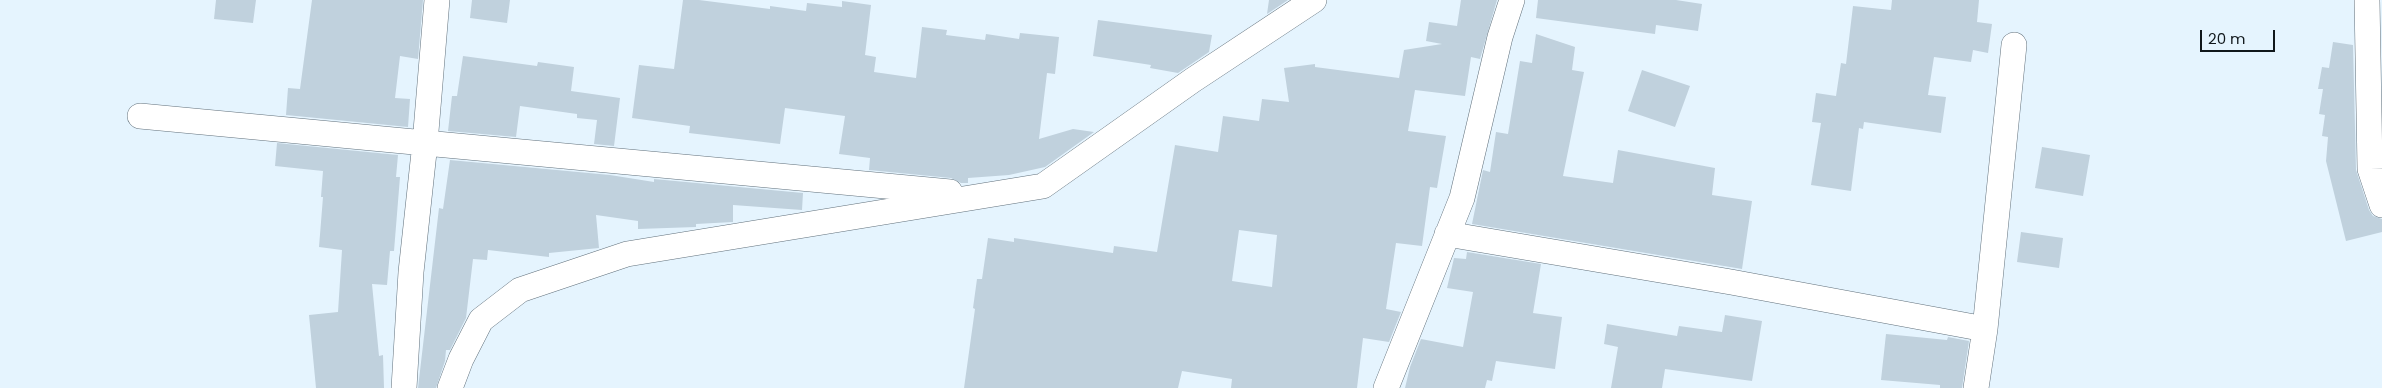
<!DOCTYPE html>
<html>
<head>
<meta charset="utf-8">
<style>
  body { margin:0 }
  #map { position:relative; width:2382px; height:388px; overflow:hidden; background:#e5f4fe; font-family:Poppins,sans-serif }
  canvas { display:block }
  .scale { position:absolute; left:2200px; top:30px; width:75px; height:22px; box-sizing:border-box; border:2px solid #10171b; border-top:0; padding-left:6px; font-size:15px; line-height:18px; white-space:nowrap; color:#10171b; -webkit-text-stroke:4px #e5f4fe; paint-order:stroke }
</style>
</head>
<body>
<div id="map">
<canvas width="2382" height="388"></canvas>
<div class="scale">20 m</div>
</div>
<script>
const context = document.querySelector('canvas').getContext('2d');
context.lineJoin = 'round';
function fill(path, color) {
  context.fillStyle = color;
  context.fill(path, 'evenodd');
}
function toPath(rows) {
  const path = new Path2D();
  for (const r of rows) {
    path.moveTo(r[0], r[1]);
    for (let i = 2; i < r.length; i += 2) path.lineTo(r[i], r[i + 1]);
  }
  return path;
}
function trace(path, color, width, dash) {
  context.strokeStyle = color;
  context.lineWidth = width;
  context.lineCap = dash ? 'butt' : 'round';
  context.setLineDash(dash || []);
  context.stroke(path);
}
fill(toPath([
  [216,0,256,0,253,23,214,19],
  [312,0,423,0,418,59,400,56,395,98,410,99,408,127,286,115,288,88,300,89],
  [472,0,510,0,507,23,470,18],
  [683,0,699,0,770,9,770,6,806,11,807,3,842,7,842,1,871,5,865,55,876,57,874,72,916,78,922,27,947,30,946,35,985,40,986,34,1019,39,1020,33,1059,37,1055,74,1047,73,1039,139,1073,129,1094,132,1045,167,1009,175,968,178,968,183,961,183,951,178,869,170,870,158,839,154,845,116,785,108,780,144,689,133,690,126,632,118,639,65,674,69],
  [1269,0,1288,0,1267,14],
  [1461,0,1497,0,1480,59,1471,57,1465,96,1415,90,1408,131,1446,136,1437,188,1430,187,1422,246,1396,243,1386,309,1401,312,1389,342,1363,338,1357,388,1231,388,1232,379,1182,371,1178,388,964,388,975,309,973,308,977,279,982,279,988,238,1014,242,1014,238,1113,253,1114,246,1157,252,1175,145,1218,152,1223,116,1259,121,1262,99,1289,102,1284,68,1315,64,1315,67,1399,78,1404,50,1442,44,1426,41,1429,22,1457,26],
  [1239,230,1277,235,1272,287,1232,281],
  [1538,0,1676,0,1702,4,1698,31,1656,25,1655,34,1536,18],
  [1892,0,1979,0,1977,22,1992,24,1988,53,1973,50,1971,62,1934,57,1928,95,1946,97,1941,133,1864,122,1863,129,1859,128,1851,191,1811,185,1821,123,1812,122,1816,93,1836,96,1841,63,1846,64,1853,6,1891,10],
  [1098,20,1212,35,1209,52,1178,73,1150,68,1151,65,1093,56],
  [1536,34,1575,47,1572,70,1584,72,1563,176,1613,183,1618,150,1715,168,1712,195,1752,201,1742,269,1472,224,1483,170,1490,172,1496,132,1508,134,1520,61,1532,63],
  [2333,42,2353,45,2356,170,2369,210,2373,216,2382,219,2382,232,2346,241,2326,161,2328,137,2322,136,2325,115,2319,114,2323,89,2318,89,2322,67,2329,68],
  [463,56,537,66,538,62,574,67,571,91,620,98,614,146,594,144,597,120,577,118,577,114,520,106,516,137,448,131,452,96,457,96],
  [1642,70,1690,86,1675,127,1628,111],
  [277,143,398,155,396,177,400,177,394,251,390,251,387,285,372,284,379,356,383,355,384,388,316,388,309,315,338,312,342,250,319,247,323,197,321,197,323,171,275,166],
  [2042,147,2090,155,2083,196,2035,188],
  [450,160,610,175,654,182,654,179,803,193,802,210,733,205,733,222,696,224,696,227,638,229,638,221,596,215,599,248,549,253,549,257,488,250,487,260,473,259,466,318,450,350,446,350,445,361,436,388,418,388,439,208,443,209],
  [2021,232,2063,238,2059,268,2017,262],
  [1467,252,1541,264,1533,313,1562,317,1555,369,1496,361,1492,381,1487,380,1485,388,1405,388,1410,367,1421,339,1463,347,1473,292,1447,288,1454,258,1466,259],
  [1725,315,1762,321,1752,381,1665,369,1662,388,1611,388,1618,347,1604,344,1607,324,1677,336,1679,326,1722,332],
  [1886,334,1947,340,1948,337,1969,341,1962,388,1940,388,1940,385,1881,380]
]), '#c0d1dd');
const minor = toPath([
  [437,0,425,143,950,192],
  [2367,0,2370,169,2382,205],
  [140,116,425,143,411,272,404,388],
  [1447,234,1731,282,1985,329],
  [450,388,461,359,481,320,520,290,627,254,1043,186,1193,80,1314,0],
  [1386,388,1462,198,1500,37,1512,0],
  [1976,388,1985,329,2014,45]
]);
trace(minor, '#62717c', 26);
trace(minor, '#fff', 25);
</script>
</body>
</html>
